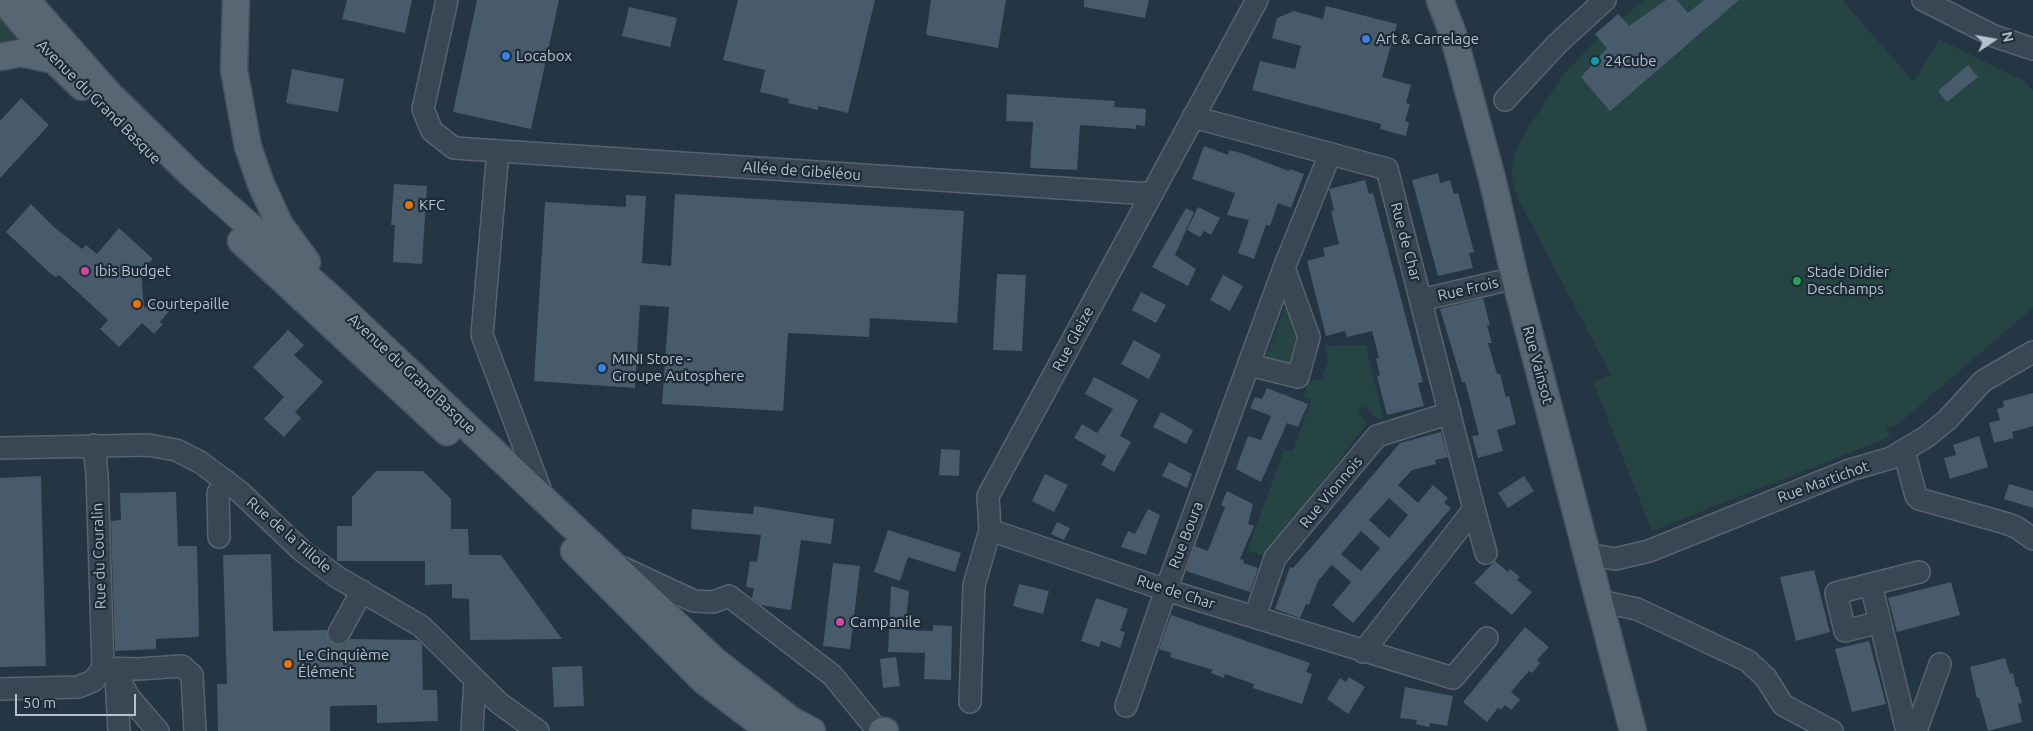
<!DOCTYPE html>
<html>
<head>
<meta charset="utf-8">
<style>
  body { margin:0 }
  #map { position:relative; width:2033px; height:731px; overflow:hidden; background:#243543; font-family:Ubuntu,sans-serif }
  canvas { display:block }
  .north { position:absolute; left:1968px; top:15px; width:50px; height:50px; -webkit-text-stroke:4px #1d2b38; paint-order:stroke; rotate:78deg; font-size:14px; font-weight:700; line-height:20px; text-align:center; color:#b6c1cd }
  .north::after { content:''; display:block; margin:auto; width:18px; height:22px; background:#b6c1cd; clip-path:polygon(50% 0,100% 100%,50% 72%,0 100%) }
  .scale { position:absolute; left:15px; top:694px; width:121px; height:22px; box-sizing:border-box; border:2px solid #b6c1cd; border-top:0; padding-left:6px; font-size:15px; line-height:18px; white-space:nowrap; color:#b6c1cd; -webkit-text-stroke:4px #1d2b38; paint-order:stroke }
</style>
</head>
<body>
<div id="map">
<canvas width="2033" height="731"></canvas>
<div class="north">N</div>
<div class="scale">50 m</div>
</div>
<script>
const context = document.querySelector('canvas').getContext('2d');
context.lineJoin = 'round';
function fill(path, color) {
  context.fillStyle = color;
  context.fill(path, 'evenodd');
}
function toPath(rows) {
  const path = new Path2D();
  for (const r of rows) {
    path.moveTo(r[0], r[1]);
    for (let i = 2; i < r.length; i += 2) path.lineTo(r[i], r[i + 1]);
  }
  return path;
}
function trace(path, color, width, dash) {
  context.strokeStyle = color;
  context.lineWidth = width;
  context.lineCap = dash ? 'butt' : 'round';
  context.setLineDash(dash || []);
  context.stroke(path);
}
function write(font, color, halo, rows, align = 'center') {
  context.font = font + ' Ubuntu,sans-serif';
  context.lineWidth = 4.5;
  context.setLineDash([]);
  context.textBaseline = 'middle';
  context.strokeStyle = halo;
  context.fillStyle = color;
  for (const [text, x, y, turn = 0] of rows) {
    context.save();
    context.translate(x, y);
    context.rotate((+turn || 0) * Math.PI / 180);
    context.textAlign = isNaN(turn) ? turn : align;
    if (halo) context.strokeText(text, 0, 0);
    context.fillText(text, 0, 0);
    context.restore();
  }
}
fill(toPath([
  [1644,0,1842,0,1913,81,1918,76,1939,39,2009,74,2023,79,2033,91,2033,308,1897,425,1886,429,1890,437,1652,531,1593,382,1611,375,1517,197,1512,179,1512,166,1515,152,1528,128,1563,75,1598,38],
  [0,15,26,44,0,47],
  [1288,308,1296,337,1289,365,1265,359,1284,309],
  [1366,345,1383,419,1375,418,1365,406,1358,411,1367,424,1266,557,1247,551,1284,450,1293,451,1311,400,1304,396,1308,382,1322,379,1328,361,1325,346]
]), '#264444');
fill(toPath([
  [347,0,412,0,405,33,342,19],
  [477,0,559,0,531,129,453,112],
  [738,0,875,0,848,113,818,106,818,110,788,103,789,99,760,92,765,70,723,60],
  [931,0,1006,0,998,48,926,35],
  [1084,0,1149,0,1145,18,1084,7],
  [1666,0,1677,0,1688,13,1704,0,1739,0,1610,111,1581,77,1607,48,1595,34,1618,14,1629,26],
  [1326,6,1397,24,1382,77,1411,85,1406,103,1410,104,1405,121,1409,122,1406,136,1380,129,1381,124,1252,90,1260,61,1295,69,1301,46,1272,38,1277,18,1294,11,1323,19],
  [629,7,677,18,670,47,622,36],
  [1968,65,1978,77,1947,102,1938,91],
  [292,69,344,79,338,112,286,103],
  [1007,94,1115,101,1114,107,1146,109,1145,126,1136,125,1136,129,1080,125,1077,170,1030,168,1033,122,1006,121],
  [21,98,49,125,0,178,0,121],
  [1204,146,1228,155,1229,150,1241,153,1289,171,1290,169,1304,174,1291,208,1278,203,1270,226,1266,225,1254,259,1238,253,1249,220,1227,215,1235,193,1192,179],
  [1438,173,1440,183,1450,180,1454,194,1458,193,1474,252,1469,253,1473,268,1438,276,1412,180],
  [1365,180,1369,194,1373,193,1423,382,1418,383,1424,406,1387,415,1377,376,1380,375,1376,359,1379,358,1372,331,1347,337,1345,331,1326,336,1307,261,1325,256,1323,248,1339,244,1331,211,1334,210,1329,189],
  [394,184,427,186,422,264,393,262,395,225,391,225],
  [675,194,964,211,957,323,870,318,869,337,788,333,783,411,662,404,669,307,640,305,635,388,534,381,545,202,626,207,626,195,646,196,642,263,671,266],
  [31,204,55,228,82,249,86,245,97,254,119,228,153,259,141,270,144,308,154,297,169,311,160,322,163,324,154,334,142,323,119,347,100,329,108,320,59,275,56,277,51,274,6,232],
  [1198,207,1220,218,1211,235,1204,231,1200,237,1187,230],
  [1186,208,1194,212,1175,255,1196,269,1188,286,1152,267],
  [997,274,1026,275,1022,351,993,350],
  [1223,275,1243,286,1230,311,1210,300],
  [1141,292,1166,305,1156,323,1132,310],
  [1483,298,1490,325,1487,325,1492,343,1488,343,1497,374,1500,374,1506,397,1509,396,1516,424,1497,430,1503,451,1478,458,1472,436,1479,435,1465,382,1462,382,1440,309],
  [288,330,304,345,294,355,323,382,295,412,301,418,284,437,264,419,284,397,253,367],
  [1134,340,1161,355,1149,379,1121,364],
  [1094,377,1138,400,1120,436,1131,442,1114,472,1101,465,1106,456,1074,438,1082,424,1097,433,1113,409,1085,394],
  [1267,388,1308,404,1298,427,1287,423,1261,482,1236,469,1248,436,1261,440,1271,416,1250,408,1255,397,1262,399],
  [2033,393,2033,426,2012,432,2014,438,1994,443,1989,423,2000,420,1997,409,2004,407,2003,401],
  [1161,412,1193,430,1186,444,1153,427],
  [1441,432,1448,457,1435,460,1436,464,1412,470,1398,485,1418,503,1433,485,1448,498,1444,503,1451,508,1353,623,1332,605,1351,582,1332,565,1318,581,1309,605,1306,604,1300,618,1275,609,1290,567,1293,568,1320,537,1400,443],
  [1389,498,1408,515,1389,538,1369,520],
  [1361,531,1380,548,1361,571,1341,554],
  [1979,436,1988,467,1950,479,1944,458,1956,455,1953,445],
  [941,449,960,450,959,476,939,475],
  [1169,462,1192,474,1187,488,1162,476],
  [376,471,423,471,451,499,451,529,468,529,469,555,501,555,562,639,470,640,469,599,452,598,452,584,425,585,425,561,337,561,337,526,352,526,352,497],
  [1045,474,1068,485,1054,512,1032,501],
  [41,476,46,666,0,667,0,478],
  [1524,476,1534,491,1508,508,1498,493],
  [2009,484,2033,491,2033,508,2004,499],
  [1227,491,1253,504,1248,524,1254,526,1240,559,1244,560,1243,563,1258,568,1250,592,1186,571,1195,546,1208,551,1225,507,1221,505],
  [176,492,178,546,197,546,199,637,156,639,156,649,115,651,111,521,121,520,120,493],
  [754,506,834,519,831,544,801,540,791,610,761,605,752,598,754,588,746,587,750,561,757,562,761,535,691,529,692,509,753,514],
  [1148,509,1160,515,1146,555,1121,547,1128,531,1135,534],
  [1057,522,1070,528,1064,540,1051,534],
  [888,530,961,553,955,572,908,557,900,581,874,572],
  [271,554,273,631,327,630,329,640,339,645,345,644,350,639,417,640,422,644,423,690,437,690,438,721,377,723,377,705,330,706,330,731,218,731,217,684,227,684,223,555],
  [1495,561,1508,572,1510,569,1520,577,1517,580,1532,592,1512,615,1474,583],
  [833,563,860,566,850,649,823,646],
  [1814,570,1830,632,1796,641,1780,577],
  [1951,582,1960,615,1897,632,1888,598],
  [1019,584,1049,591,1043,614,1013,606],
  [891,586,909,591,905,630,933,631,933,625,952,626,951,680,924,679,925,653,888,652],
  [1096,598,1128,609,1120,631,1125,632,1120,648,1101,641,1099,647,1081,641],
  [1171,615,1310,663,1306,672,1312,674,1302,704,1253,688,1254,684,1225,674,1224,678,1211,673,1213,670,1170,657,1171,653,1159,649],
  [1525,627,1549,647,1537,660,1540,663,1532,673,1529,671,1511,692,1520,700,1511,710,1505,705,1501,710,1498,708,1487,722,1463,702],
  [1869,641,1886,704,1852,712,1835,649],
  [896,657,900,686,883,688,880,659],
  [2005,658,2010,674,2013,673,2016,687,2018,687,2022,703,2018,704,2022,722,1988,731,1979,698,1977,698,1970,667],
  [582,666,584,706,554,707,552,667],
  [1349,677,1365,687,1348,714,1327,699,1340,678,1346,682],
  [1405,687,1453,696,1447,726,1430,723,1429,727,1416,724,1417,720,1400,718]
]), '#485b6a');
const minor = toPath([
  [447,0,423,109,432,131,454,148,1151,194],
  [1923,0,1994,36,2033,49],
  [1505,100,1557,44,1605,0],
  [1193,117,1387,169,1474,509,1363,652],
  [498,151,482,335,543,497],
  [1421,300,1515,278],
  [1250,365,1298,377,1309,337,1284,268],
  [94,445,97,474,103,668],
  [0,448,148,445,176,450,200,462,240,492,301,550,337,577,421,626,499,703,538,731],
  [1904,451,1916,496,1919,499,2005,523,2016,527,2033,539],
  [1474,509,1486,553],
  [990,530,1166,590,1453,678,1487,638],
  [219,537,218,493,226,481],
  [1587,554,1615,559,1649,551,1850,470,1891,458,1926,437,1947,420,1983,381,2033,352],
  [623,568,694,601,713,602,729,596,832,675,878,731],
  [1871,585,1907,731],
  [1600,601,1637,609,1748,661,1766,678,1783,705,1832,731],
  [1255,617,1275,558,1377,436,1450,413],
  [1880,622,1845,631,1836,593,1919,572],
  [339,633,362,591],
  [103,668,138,669,182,666,192,675,195,731],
  [115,670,128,696,158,731],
  [116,677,119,731],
  [0,689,78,687,93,681,103,668],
  [970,702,974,585,990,530,988,496,1257,0],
  [1126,706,1166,590,1284,268,1330,154],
  [472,731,475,680],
  [1916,731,1940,664]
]);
const major = toPath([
  [3,0,54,60,82,87],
  [26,0,111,96,193,176,329,296,715,661,791,720,812,731],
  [236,0,234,70,248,147,261,184,280,225,307,262],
  [1440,0,1453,34,1492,178,1515,278,1633,731],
  [0,57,21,53,54,60],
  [241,241,447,432],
  [574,551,704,681,770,731],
  [882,731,885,731]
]);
trace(minor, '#576470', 24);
trace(major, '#46525f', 29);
trace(minor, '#394653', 21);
trace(major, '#576673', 26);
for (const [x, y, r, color] of [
  [1366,39,5,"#3f7fe0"],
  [506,56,5,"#3f7fe0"],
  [1595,61,5,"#0f9aa8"],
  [409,205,5,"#e8710a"],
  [85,271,5,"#d1479c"],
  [1797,281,5,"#2e9e5b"],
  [137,304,5,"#e8710a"],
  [602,368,5,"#3f7fe0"],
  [840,622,5,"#d1479c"],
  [288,664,5,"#e8710a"]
]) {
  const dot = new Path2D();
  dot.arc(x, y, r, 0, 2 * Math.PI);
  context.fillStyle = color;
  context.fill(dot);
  trace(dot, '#1d2b38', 2);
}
write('15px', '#b6c1cd', '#1d2b38', [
  ["Art & Carrelage",1376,39],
  ["Locabox",516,56],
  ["24Cube",1605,61],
  ["KFC",419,205],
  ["Ibis Budget",95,271],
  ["Stade Didier",1807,272],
  ["Deschamps",1807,289],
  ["Courtepaille",147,304],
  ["MINI Store -",612,359],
  ["Groupe Autosphere",612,376],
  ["Campanile",850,622],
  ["Le Cinquième",298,655],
  ["Élément",298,672]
], 'left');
write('15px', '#b6c1cd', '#1d2b38', [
  ["Avenue du Grand Basque",99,102,45],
  ["Allée de Gibéléou",802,171,4],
  ["Rue de Char",1406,242,75],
  ["Rue Frois",1468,289,-13],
  ["Rue Gleize",1073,339,-62],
  ["Rue Vainsot",1538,365,75],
  ["Avenue du Grand Basque",412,374,43],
  ["Rue Martichot",1823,482,-20],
  ["Rue Vionnois",1331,492,-50],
  ["Rue de la Tillole",289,535,41],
  ["Rue Boura",1186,535,-69],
  ["Rue du Couralin",99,556,-92],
  ["Rue de Char",1176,592,18]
]);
</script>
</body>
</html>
